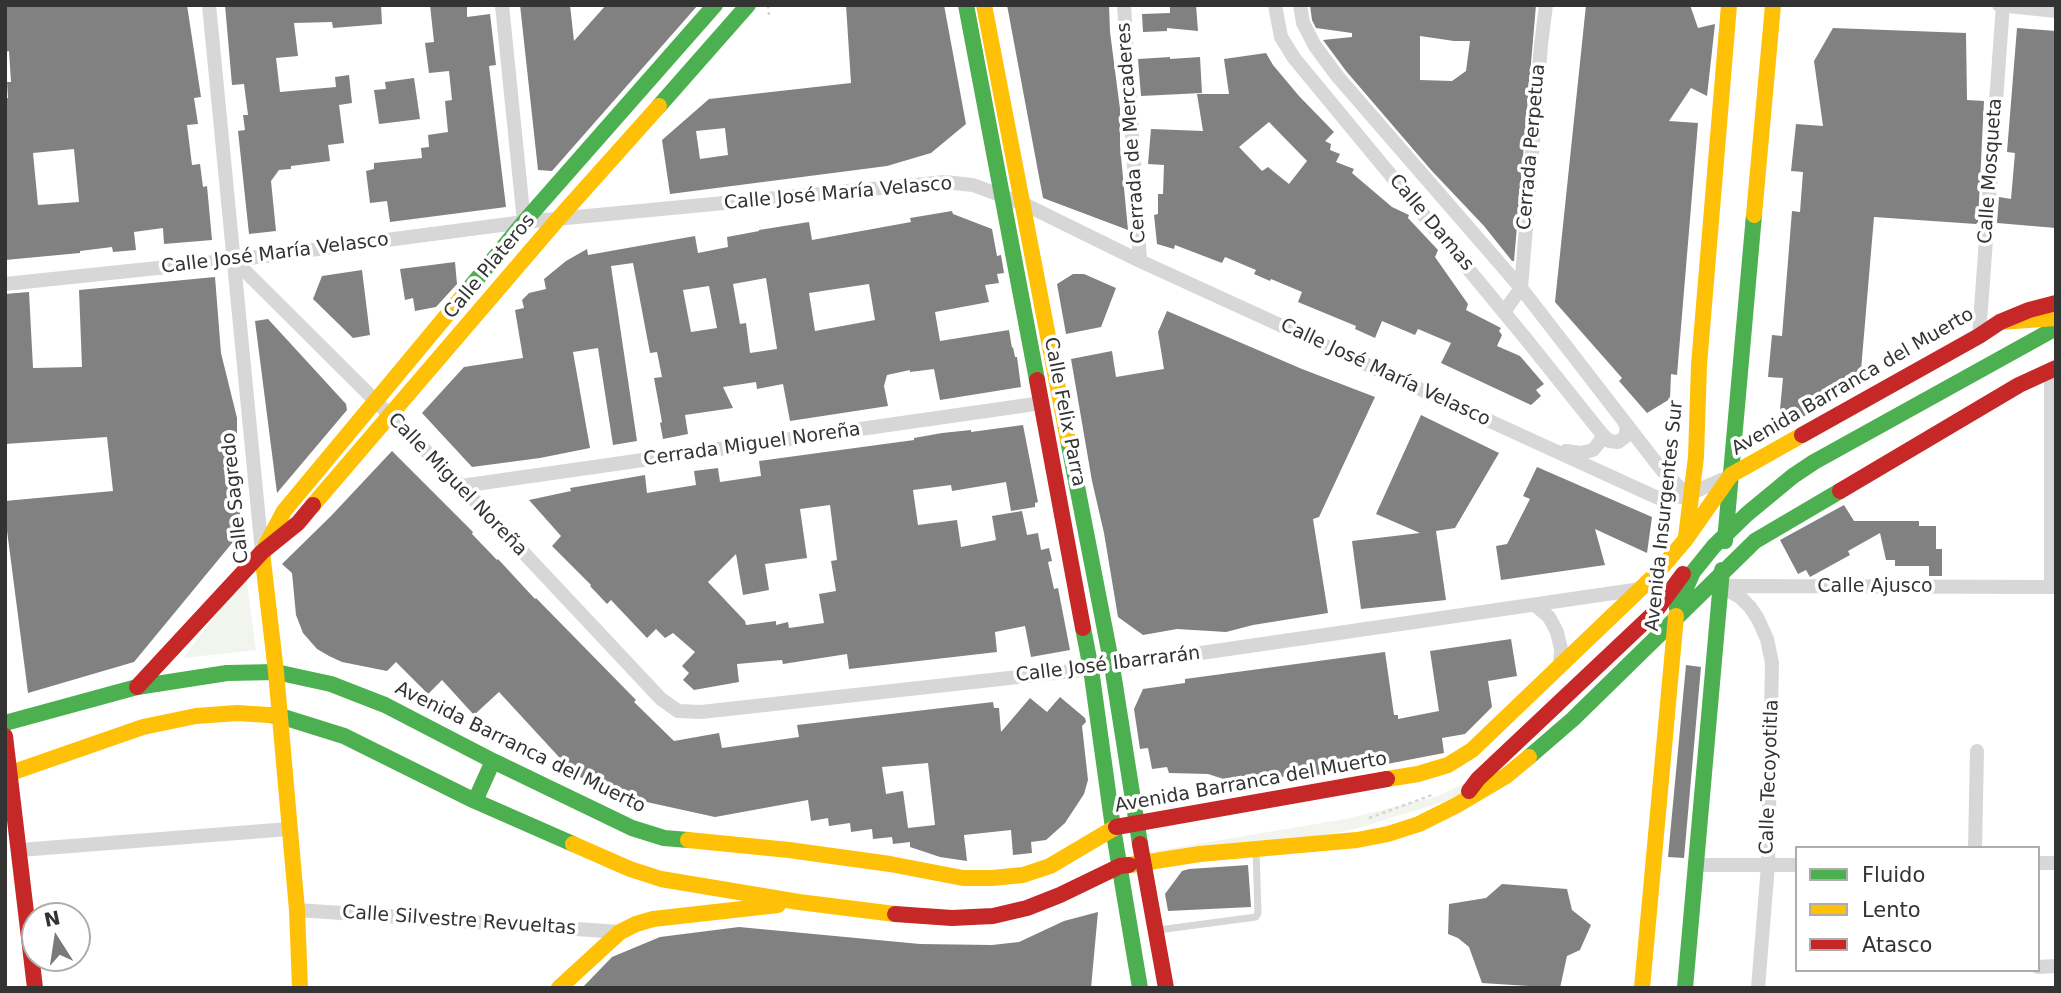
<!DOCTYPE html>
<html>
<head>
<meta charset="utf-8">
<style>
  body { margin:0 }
  #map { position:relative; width:2061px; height:993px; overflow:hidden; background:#fff; font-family:"DejaVu Sans",sans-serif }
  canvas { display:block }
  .frame { position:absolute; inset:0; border:7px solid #333; pointer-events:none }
  .legend { position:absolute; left:1795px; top:846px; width:245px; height:126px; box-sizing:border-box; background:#fff; border:2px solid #adadad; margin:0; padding:9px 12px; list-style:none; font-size:21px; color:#333 }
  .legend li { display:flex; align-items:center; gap:14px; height:35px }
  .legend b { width:35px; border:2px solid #adadad }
  .north { position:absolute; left:21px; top:902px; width:70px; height:70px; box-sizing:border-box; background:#fff; border:2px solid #adadad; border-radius:50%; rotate:348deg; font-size:19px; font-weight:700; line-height:28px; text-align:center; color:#333 }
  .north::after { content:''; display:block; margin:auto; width:24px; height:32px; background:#7a7a7a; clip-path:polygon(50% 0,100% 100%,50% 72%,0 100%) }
</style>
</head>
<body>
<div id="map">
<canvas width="2061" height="993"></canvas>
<div class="frame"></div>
<ul class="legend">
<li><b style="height:9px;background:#4caf50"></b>Fluido</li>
<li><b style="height:9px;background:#ffc107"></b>Lento</li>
<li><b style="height:9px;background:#c62828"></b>Atasco</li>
</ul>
<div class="north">N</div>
</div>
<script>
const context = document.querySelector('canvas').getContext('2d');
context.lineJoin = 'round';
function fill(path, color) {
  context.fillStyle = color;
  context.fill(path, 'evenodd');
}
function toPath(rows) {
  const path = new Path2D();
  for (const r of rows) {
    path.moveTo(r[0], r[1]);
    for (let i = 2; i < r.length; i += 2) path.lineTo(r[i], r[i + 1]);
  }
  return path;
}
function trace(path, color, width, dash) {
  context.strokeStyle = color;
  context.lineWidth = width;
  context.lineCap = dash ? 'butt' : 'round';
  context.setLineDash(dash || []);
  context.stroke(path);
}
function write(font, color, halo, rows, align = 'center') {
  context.font = font + ' "DejaVu Sans",sans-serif';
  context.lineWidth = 7;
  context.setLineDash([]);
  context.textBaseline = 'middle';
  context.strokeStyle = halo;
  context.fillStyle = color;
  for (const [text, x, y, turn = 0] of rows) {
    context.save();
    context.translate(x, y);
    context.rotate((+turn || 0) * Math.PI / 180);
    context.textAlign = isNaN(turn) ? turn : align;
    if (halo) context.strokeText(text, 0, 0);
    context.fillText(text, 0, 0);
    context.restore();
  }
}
fill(toPath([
  [246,576,256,650,183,658],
  [1485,773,1473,793,1355,829,1256,849,1158,865,1156,851,1351,818,1438,796]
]), '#f1f5ed');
fill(toPath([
  [15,5,187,5,201,97,194,98,198,124,187,125,192,165,200,164,203,187,207,186,212,240,164,244,163,228,134,232,136,250,113,252,112,247,80,251,80,253,5,260,5,98,8,98,7,82,11,82,9,51,5,52,5,6],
  [74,149,79,202,38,205,33,153],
  [225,5,381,5,382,24,333,28,332,22,294,23,298,56,276,58,280,92,336,87,335,77,349,75,352,103,339,105,344,143,328,145,330,161,291,166,291,169,279,170,271,181,276,231,249,234,238,131,245,130,243,115,248,115,244,84,232,85],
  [430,5,467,5,467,17,490,14,496,65,489,66,506,207,390,222,387,201,370,203,366,171,374,169,374,163,422,158,421,148,429,147,428,135,448,132,445,101,452,100,449,71,429,73,425,43,434,42],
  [520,5,570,5,574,41,606,5,612,7,615,5,698,5,552,171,538,170],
  [846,5,944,5,966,124,931,153,887,166,670,194,662,140,709,99,851,83],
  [725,128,728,155,700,159,696,131],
  [1007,5,1109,5,1110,32,1120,109,1120,146,1128,230,1043,198],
  [1170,5,1196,5,1198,31,1167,28,1167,31,1143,32,1142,14,1170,13],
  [1310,5,1536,5,1514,261,1512,261,1484,226,1431,170,1346,71,1323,40,1352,37,1352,33,1316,28,1312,20],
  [1420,36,1454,41,1470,41,1466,71,1452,81,1420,80],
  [1586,5,1690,5,1698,28,1715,24,1707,96,1691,88,1669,121,1698,123,1677,375,1671,374,1670,399,1647,413,1619,381,1622,378,1555,302],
  [1833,28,1966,33,1967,100,1984,101,1978,222,1976,224,1874,217,1861,370,1870,370,1872,380,1778,430,1783,378,1768,377,1772,335,1782,336,1792,211,1800,212,1803,172,1791,171,1796,124,1823,126,1814,61],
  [2017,28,2056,31,2056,228,1997,223,1999,197,2011,199,2015,153,2007,152],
  [1266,53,1273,65,1299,96,1334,132,1325,141,1331,144,1330,150,1340,154,1336,162,1354,169,1352,173,1392,207,1409,215,1408,218,1438,250,1435,257,1468,304,1466,310,1501,328,1499,331,1502,335,1497,346,1520,356,1544,384,1536,390,1541,396,1531,405,1441,363,1451,343,1418,329,1415,335,1382,321,1375,338,1355,329,1356,326,1298,302,1302,292,1271,279,1270,281,1254,274,1256,270,1225,257,1222,263,1175,245,1174,249,1157,244,1154,215,1158,214,1158,194,1163,194,1164,165,1148,164,1151,129,1203,131,1197,94,1229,94,1224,59],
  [1269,122,1307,161,1289,184,1268,167,1262,171,1239,147],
  [1170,57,1170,59,1200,57,1202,93,1141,96,1138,59],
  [414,78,420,119,379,124,374,90,386,89,385,82],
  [952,211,953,214,992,229,997,256,1001,255,1004,273,997,274,999,283,985,285,989,302,935,312,940,341,1009,330,1012,348,1013,347,1015,357,1017,357,1021,387,940,400,934,369,910,372,910,370,887,375,884,386,888,406,790,421,783,384,757,389,756,382,723,387,733,408,685,415,688,434,663,439,660,423,662,422,654,378,662,377,657,352,650,353,633,263,611,266,637,441,613,445,598,348,573,352,590,448,540,458,472,467,422,413,464,367,523,358,515,310,524,308,522,300,529,293,546,289,544,279,566,261,587,249,588,255,695,236,698,253,728,247,727,237,759,231,759,230,809,222,812,240,911,222,910,218],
  [766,278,777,349,750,353,746,323,740,324,733,284],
  [869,284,875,320,815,331,809,293],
  [709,286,717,328,691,332,683,290],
  [455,262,457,284,436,307,415,311,413,298,405,300,400,269],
  [362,270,370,335,353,338,313,299,322,276],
  [1073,274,1084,274,1116,288,1101,327,1066,334,1057,284],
  [215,277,221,353,237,418,237,445,231,480,236,479,242,531,134,662,28,693,5,515,5,501,113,491,107,437,5,444,5,294,29,292,33,368,82,367,79,290],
  [1167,311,1302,369,1375,397,1319,517,1313,519,1328,613,1253,625,1226,632,1177,629,1143,635,1118,617,1104,533,1092,481,1071,359,1112,351,1116,377,1164,369,1158,332],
  [268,319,346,404,347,410,277,493,255,321],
  [1421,415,1499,453,1455,528,1436,531,1446,600,1361,609,1352,541,1420,533,1376,514],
  [1023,425,1038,502,1035,503,1035,507,1011,511,1006,482,952,491,951,485,913,490,918,525,957,520,961,547,996,540,992,516,1022,511,1027,535,1038,533,1041,550,1049,548,1052,561,1048,562,1054,589,1058,588,1070,650,1031,657,1025,626,995,632,997,652,849,669,847,654,783,664,782,660,737,664,739,682,694,690,683,680,689,673,682,666,695,652,673,633,665,638,656,629,647,638,611,600,607,604,590,586,591,585,552,546,561,536,529,500,571,491,570,488,645,475,647,493,696,485,694,471,718,468,720,482,761,476,759,461,914,440,914,438,942,433,971,430,971,432],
  [830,505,837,560,831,561,836,591,819,594,824,623,789,628,788,622,776,625,776,621,746,625,745,621,708,582,736,554,743,595,769,590,765,564,807,558,800,509],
  [392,451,473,532,472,534,497,560,498,559,535,599,536,598,636,700,634,702,674,741,719,733,722,748,799,737,797,725,993,702,994,708,999,708,1001,732,1030,698,1047,712,1060,697,1085,718,1086,722,1082,726,1088,780,1084,794,1065,823,1046,840,1031,842,1032,853,1013,855,1011,830,964,835,967,861,940,857,910,847,910,842,893,844,892,837,873,839,872,829,851,832,850,823,829,826,828,818,811,821,808,800,715,817,642,801,641,804,597,788,598,786,568,771,570,769,499,692,474,715,442,680,428,694,396,662,387,671,342,662,329,656,317,649,303,633,296,615,292,573,282,564,331,516],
  [928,763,935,825,908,828,903,791,886,794,882,767],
  [1537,467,1652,517,1647,553,1595,529,1605,565,1501,580,1496,546,1507,544,1530,499,1523,496],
  [1844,505,1854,521,1919,521,1919,526,1936,526,1936,549,1942,549,1942,576,1929,576,1929,566,1895,566,1895,560,1886,560,1880,533,1848,551,1850,555,1810,577,1806,570,1798,574,1780,540],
  [1511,639,1517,676,1488,681,1492,707,1465,734,1442,738,1444,753,1361,769,1300,777,1299,775,1271,778,1270,775,1230,781,1208,774,1169,773,1167,767,1152,769,1148,748,1140,749,1134,709,1143,689,1185,683,1185,679,1385,652,1394,715,1398,715,1398,719,1439,711,1430,651],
  [1686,665,1701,667,1684,858,1668,857],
  [1248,865,1251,907,1168,911,1165,894,1182,871,1189,869],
  [1502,884,1567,889,1572,910,1591,925,1580,950,1567,956,1560,988,1482,983,1469,947,1458,938,1448,934,1449,904,1486,898],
  [1098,912,1091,988,582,988,612,957,660,937,739,927,920,944,992,945,1019,942,1064,921]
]), '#818181');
trace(toPath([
  [768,5,769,15],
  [1369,818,1432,795]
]), '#d6d6d6', 2.5, [3.5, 3.5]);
trace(toPath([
  [1158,930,1256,917,1258,913,1256,849]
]), '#d7d7d7', 7);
trace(toPath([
  [209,5,262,552],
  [502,5,524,222],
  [1124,5,1140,261],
  [1275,5,1281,37,1294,58,1526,339,1602,434,1601,440,1593,450,1581,453,1566,451],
  [1300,5,1303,23,1315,46,1338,77,1521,288,1661,469,1679,487,1690,494],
  [1999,5,2056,11],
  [234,260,461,486,661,699,678,711,701,712,1091,669,1641,589],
  [5,284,234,260,524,222,945,182,973,185,1024,204,1140,261,1658,498,1682,497,1731,476],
  [1504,312,1521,288,1541,45,1546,5],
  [1979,336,2003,5],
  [1602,434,1609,441,1618,442,1625,437,1627,428,1625,424],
  [461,486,1042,403],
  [1720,586,1740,597,1750,607,1758,619,1767,639,1772,663,1768,865,1758,988],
  [1723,586,2056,587],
  [2051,587,2051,369],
  [1536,606,1549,617,1557,632,1561,649,1560,667],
  [1975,848,1977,751],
  [20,850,289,829],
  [2038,863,2056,863],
  [1696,865,1797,865],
  [297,910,620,932],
  [2038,967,2056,966]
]), '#d7d7d7', 14);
trace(toPath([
  [966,5,1037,380],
  [659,106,748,5],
  [462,297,524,222,715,5],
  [1068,440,1112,666,1140,844],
  [1725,541,1754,215],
  [1677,608,1693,572,1714,546,1747,514,1793,476,1814,462,2056,328],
  [1083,628,1091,669,1113,828,1140,988],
  [269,715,280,716,344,736,475,801,573,844],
  [5,723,137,687,227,673,276,672,331,684,385,705,493,761,632,828,664,838,688,840],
  [1529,757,1573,719,1755,541,1840,491],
  [475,801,493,761],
  [1685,988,1722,570]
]), '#4caf50', 16);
trace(toPath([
  [984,5,1068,440],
  [1754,215,1773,5],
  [2000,322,2056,318],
  [313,505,558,219,659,106],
  [1686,537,1696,457,1699,365,1729,5],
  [266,545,284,511,462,297],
  [262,552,276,672,297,910,300,988],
  [5,775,143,727,196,716,237,713,269,715],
  [1387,779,1418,774,1448,765,1472,750,1657,573,1686,539,1731,475,1802,435],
  [688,840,789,850,890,864,963,878,992,878,1023,875,1050,866,1116,827],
  [573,844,630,869,661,879,799,902,895,914],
  [1129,865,1200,854,1357,840,1388,834,1419,824,1457,805,1506,776,1529,757],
  [559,988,620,932,636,924,653,919,778,905],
  [1642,988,1676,616]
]), '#ffc107', 16);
trace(toPath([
  [1037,380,1083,628],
  [1802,435,1979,336,2000,322,2029,310,2056,303],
  [1840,491,2019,385,2056,368],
  [137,687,262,552,298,523,313,505],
  [5,736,35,988],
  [1469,791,1478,779,1655,612,1683,574],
  [1116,827,1387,779],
  [1140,844,1166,988],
  [895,914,952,918,993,916,1027,908,1060,895,1120,866,1129,865]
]), '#c62828', 16);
write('19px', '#333', '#fff', [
  ["Cerrada de Mercaderes",1132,133,-94],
  ["Cerrada Perpetua",1532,147,-85],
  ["Calle Mosqueta",1991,171,-86],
  ["Calle José María Velasco",838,194,-5],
  ["Calle Damas",1431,223,50],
  ["Calle José María Velasco",275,254,-7],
  ["Calle Plateros",490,267,-50],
  ["Calle José María Velasco",1385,373,25],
  ["Avenida Barranca del Muerto",1853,382,-30],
  ["Calle Felix Parra",1064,412,79],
  ["Cerrada Miguel Noreña",752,445,-8],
  ["Calle Miguel Noreña",457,485,46],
  ["Calle Sagredo",236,498,-96],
  ["Avenida Insurgentes Sur",1665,516,-84],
  ["Calle Ajusco",1875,587],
  ["Calle José Ibarrarán",1108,665,-7],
  ["Avenida Barranca del Muerto",520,748,26],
  ["Calle Tecoyotitla",1770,777,-88],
  ["Avenida Barranca del Muerto",1251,783,-10],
  ["Calle Silvestre Revueltas",459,921,4]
]);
</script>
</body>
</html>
